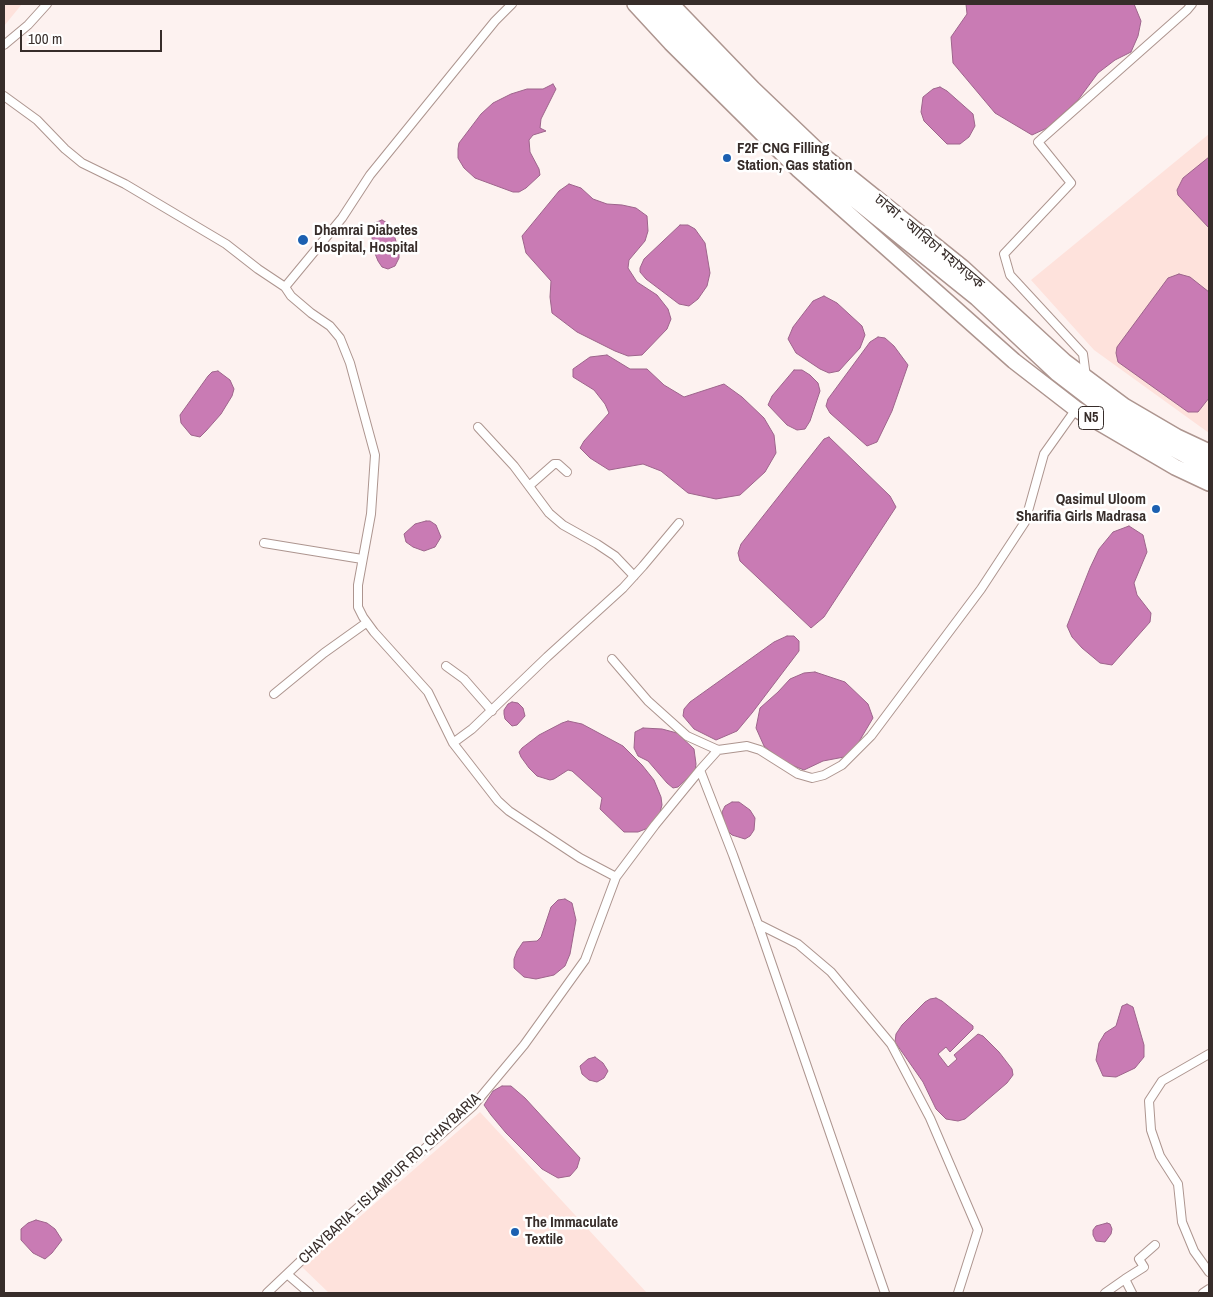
<!DOCTYPE html>
<html>
<head>
<meta charset="utf-8">
<style>
  body { margin:0 }
  #map { position:relative; width:1213px; height:1297px; overflow:hidden; background:#fdf2f0; font-family:"Archivo Narrow",sans-serif }
  canvas { display:block }
  .frame { position:absolute; inset:0; border:5px solid #372d2a; pointer-events:none }
  .scale { position:absolute; left:20px; top:30px; width:142px; height:22px; box-sizing:border-box; border:2px solid #372d2a; border-top:0; padding-left:6px; font-size:15px; line-height:18px; white-space:nowrap; color:#372d2a; -webkit-text-stroke:4px #fff; paint-order:stroke }
</style>
</head>
<body>
<div id="map">
<canvas width="1213" height="1297"></canvas>
<div class="frame"></div>
<div class="scale">100 m</div>
</div>
<script>
const context = document.querySelector('canvas').getContext('2d');
context.lineJoin = 'round';
function fill(path, color) {
  context.fillStyle = color;
  context.fill(path, 'evenodd');
}
function toPath(rows) {
  const path = new Path2D();
  for (const r of rows) {
    path.moveTo(r[0], r[1]);
    for (let i = 2; i < r.length; i += 2) path.lineTo(r[i], r[i + 1]);
  }
  return path;
}
function trace(path, color, width, dash) {
  context.strokeStyle = color;
  context.lineWidth = width;
  context.lineCap = dash ? 'butt' : 'round';
  context.setLineDash(dash || []);
  context.stroke(path);
}
function write(font, color, halo, rows, align = 'center') {
  context.font = font + ' "Archivo Narrow","Noto Sans Bengali",sans-serif';
  context.lineWidth = 5;
  context.setLineDash([]);
  context.textBaseline = 'middle';
  context.strokeStyle = halo;
  context.fillStyle = color;
  for (const [text, x, y, turn = 0] of rows) {
    context.save();
    context.translate(x, y);
    context.rotate((+turn || 0) * Math.PI / 180);
    context.textAlign = isNaN(turn) ? turn : align;
    if (halo) context.strokeText(text, 0, 0);
    context.fillText(text, 0, 0);
    context.restore();
  }
}
fill(toPath([
  [4,4,22,4,4,26],
  [1209,134,1209,433,1094,350,1031,280],
  [480,1112,647,1293,329,1293,302,1267]
]), '#fee2dc');
const water = toPath([
  [966,4,1134,4,1141,21,1138,36,1131,52,1115,60,1098,73,1078,100,1047,128,1032,135,995,113,953,63,951,37,967,14,966,4],
  [553,84,556,89,541,119,540,128,546,131,533,135,529,140,530,152,539,169,540,175,526,188,519,192,513,192,475,178,464,168,458,158,458,149,459,143,481,114,493,103,511,94,527,89,543,89,553,84],
  [940,87,947,91,973,114,975,126,969,137,960,144,947,144,924,121,921,112,923,97,933,89,940,87],
  [1209,157,1209,228,1178,195,1177,190,1183,178,1209,157],
  [569,184,581,188,593,199,607,204,622,205,636,208,647,216,648,231,645,241,629,260,628,268,637,282,657,295,668,309,671,319,667,329,642,355,628,356,615,351,577,332,552,313,550,297,551,281,526,253,522,236,559,191,569,184],
  [382,220,391,225,399,251,399,258,395,266,388,269,382,267,378,261,374,251,371,231,374,223,382,220],
  [680,225,688,225,695,229,705,243,710,273,707,286,698,299,689,306,679,304,646,279,640,272,640,268,644,259,680,225],
  [1179,274,1190,277,1209,292,1209,398,1198,412,1188,412,1118,362,1116,353,1117,347,1168,278,1179,274],
  [824,296,837,303,862,326,865,335,860,348,848,361,839,371,829,373,820,369,796,353,788,339,793,327,813,301,824,296],
  [878,337,885,338,894,346,908,365,892,411,877,442,867,446,830,413,826,406,828,399,870,342,878,337],
  [607,355,630,369,647,369,664,385,684,397,724,384,742,397,764,418,774,435,776,453,765,472,740,495,716,499,688,493,661,471,643,464,609,470,590,458,580,448,584,441,609,413,605,404,594,390,573,377,573,369,590,357,607,355],
  [794,370,802,370,810,375,818,383,820,391,810,421,805,429,797,430,787,425,768,405,772,396,794,370],
  [218,371,230,380,234,389,232,396,221,414,206,431,200,437,191,435,181,423,180,415,208,376,212,372,218,371],
  [829,437,890,496,896,507,824,617,811,628,740,561,738,553,741,544,824,439,829,437],
  [426,521,430,521,436,525,441,537,435,547,424,551,413,547,406,542,404,534,415,524,426,521],
  [1129,526,1143,535,1147,552,1134,583,1137,595,1151,613,1150,622,1112,665,1100,663,1082,648,1072,637,1067,626,1090,568,1099,549,1113,532,1129,526],
  [787,636,794,636,799,641,799,651,752,713,737,731,716,740,694,729,683,716,684,709,690,702,774,642,787,636],
  [815,672,845,682,868,704,873,718,857,745,844,757,823,761,804,770,789,764,770,751,764,746,756,728,760,708,778,692,790,679,804,673,815,672],
  [512,702,518,703,523,708,525,716,517,725,512,726,505,719,504,714,504,710,508,704,512,702],
  [568,721,582,724,623,746,642,765,654,780,661,797,662,805,659,816,648,828,638,832,624,832,600,809,602,798,572,771,568,770,554,779,550,780,537,776,529,768,521,757,519,752,522,748,539,735,562,723,568,721],
  [643,728,662,729,677,733,694,749,696,764,695,771,678,787,673,788,667,783,648,761,638,756,634,748,635,732,643,728],
  [732,802,739,802,750,810,755,818,754,830,750,836,745,839,732,835,726,829,722,812,725,806,732,802],
  [565,899,572,903,576,920,570,954,565,966,554,975,536,979,524,977,514,968,514,959,517,951,523,942,537,941,541,937,551,907,558,900,565,899],
  [936,998,942,1001,973,1026,973,1029,950,1052,946,1047,938,1054,948,1067,957,1059,954,1055,978,1034,983,1036,999,1052,1012,1069,1013,1075,1007,1083,965,1119,958,1121,946,1119,936,1109,923,1082,895,1042,896,1034,902,1025,925,1002,930,999,936,998],
  [1127,1004,1133,1007,1144,1045,1144,1057,1135,1068,1116,1077,1103,1076,1096,1060,1099,1043,1105,1033,1116,1026,1122,1006,1127,1004],
  [595,1057,603,1063,608,1071,604,1078,597,1082,589,1080,582,1074,580,1066,588,1059,595,1057],
  [502,1086,511,1086,525,1098,580,1158,577,1168,570,1176,558,1178,542,1169,506,1133,491,1115,484,1105,493,1091,502,1086],
  [36,1220,47,1223,55,1229,62,1240,52,1253,45,1259,33,1253,21,1240,21,1229,28,1223,36,1220],
  [1107,1223,1110,1224,1112,1229,1111,1234,1105,1242,1096,1241,1093,1235,1093,1230,1096,1226,1107,1223]
]);
fill(water, '#c97bb4');
trace(water, '#9d648b', 1);
const street = toPath([
  [4,45,28,25,47,4],
  [4,96,37,120,65,149,82,163,125,184,226,244,258,269,285,287,291,296,311,313,330,326,340,338,350,363,375,455,371,514,358,585,358,607,363,617,374,632,428,692,453,743,498,801,509,811,580,858,616,877,585,960,524,1045,473,1106,345,1219,267,1293],
  [285,287,342,218,370,175,495,21,512,4],
  [1086,377,1083,354,1010,275,1004,254,1071,183,1038,142,1187,10,1192,4],
  [478,427,514,466,549,513,563,525,597,544,615,556,634,576],
  [529,486,554,464,558,464,567,472],
  [264,543,362,559],
  [612,659,648,701,687,736,718,750,747,746,760,750,798,774,812,778,824,775,842,765,871,736,981,589,1025,522,1044,454,1076,409],
  [446,666,464,679,492,711],
  [274,694,324,653,366,623],
  [453,743,472,729,547,657,623,588,643,566,679,523],
  [700,770,718,750],
  [616,877,655,825,700,770,733,855,758,924,885,1293],
  [758,924,798,944,831,972,891,1044,930,1118,978,1230,958,1293],
  [1209,1054,1162,1081,1149,1101,1151,1130,1160,1156,1178,1184,1182,1222,1194,1251,1209,1272],
  [287,1274,309,1293],
  [1105,1293,1125,1279],
  [1132,1293,1125,1279,1144,1267,1139,1259,1155,1245],
  [1203,1293,1209,1289]
]);
const highway = toPath([
  [635,4,671,43,799,170,1014,361,1076,409,1175,467,1209,483],
  [653,4,682,37,783,138,834,183,977,298,1057,373,1104,409,1172,448,1209,468],
  [671,4,753,89,820,153,963,268,1065,362,1124,406,1177,437,1209,452]
]);
trace(street, '#ad958f', 10);
trace(highway, '#ad958f', 18);
trace(street, '#fff', 8);
trace(highway, '#fff', 15);
for (const [x, y, r, color] of [
  [727,158,5,"#1c60b1"],
  [303,240,6,"#1c60b1"],
  [1156,509,5,"#1c60b1"],
  [515,1232,5,"#1c60b1"]
]) {
  const dot = new Path2D();
  dot.arc(x, y, r, 0, 2 * Math.PI);
  context.fillStyle = color;
  context.fill(dot);
  trace(dot, '#fff', 2);
}
for (const [x, y, w] of [
  [1091,418,25]
]) {
  const box = new Path2D();
  box.roundRect(x - w / 2, y - 11.5, w, 23, 4);
  context.fillStyle = '#fff';
  context.fill(box);
  trace(box, '#372d2a', 1);
}
write('bold 14px', '#372d2a', null, [
  ["N5",1091,418]
]);
write('bold 15px', '#372d2a', '#fff', [
  ["F2F CNG Filling",737,149],
  ["Station, Gas station",737,166],
  ["Dhamrai Diabetes",314,231],
  ["Hospital, Hospital",314,248],
  ["Qasimul Uloom",1146,500,"right"],
  ["Sharifia Girls Madrasa",1146,517,"right"],
  ["The Immaculate",525,1223],
  ["Textile",525,1240]
], 'left');
write('15px', '#372d2a', '#fff', [
  ["ঢাকা - আরিচা মহাসড়ক",929,242,40],
  ["CHAYBARIA - ISLAMPUR RD, CHAYBARIA",390,1179,-43]
]);
</script>
</body>
</html>
